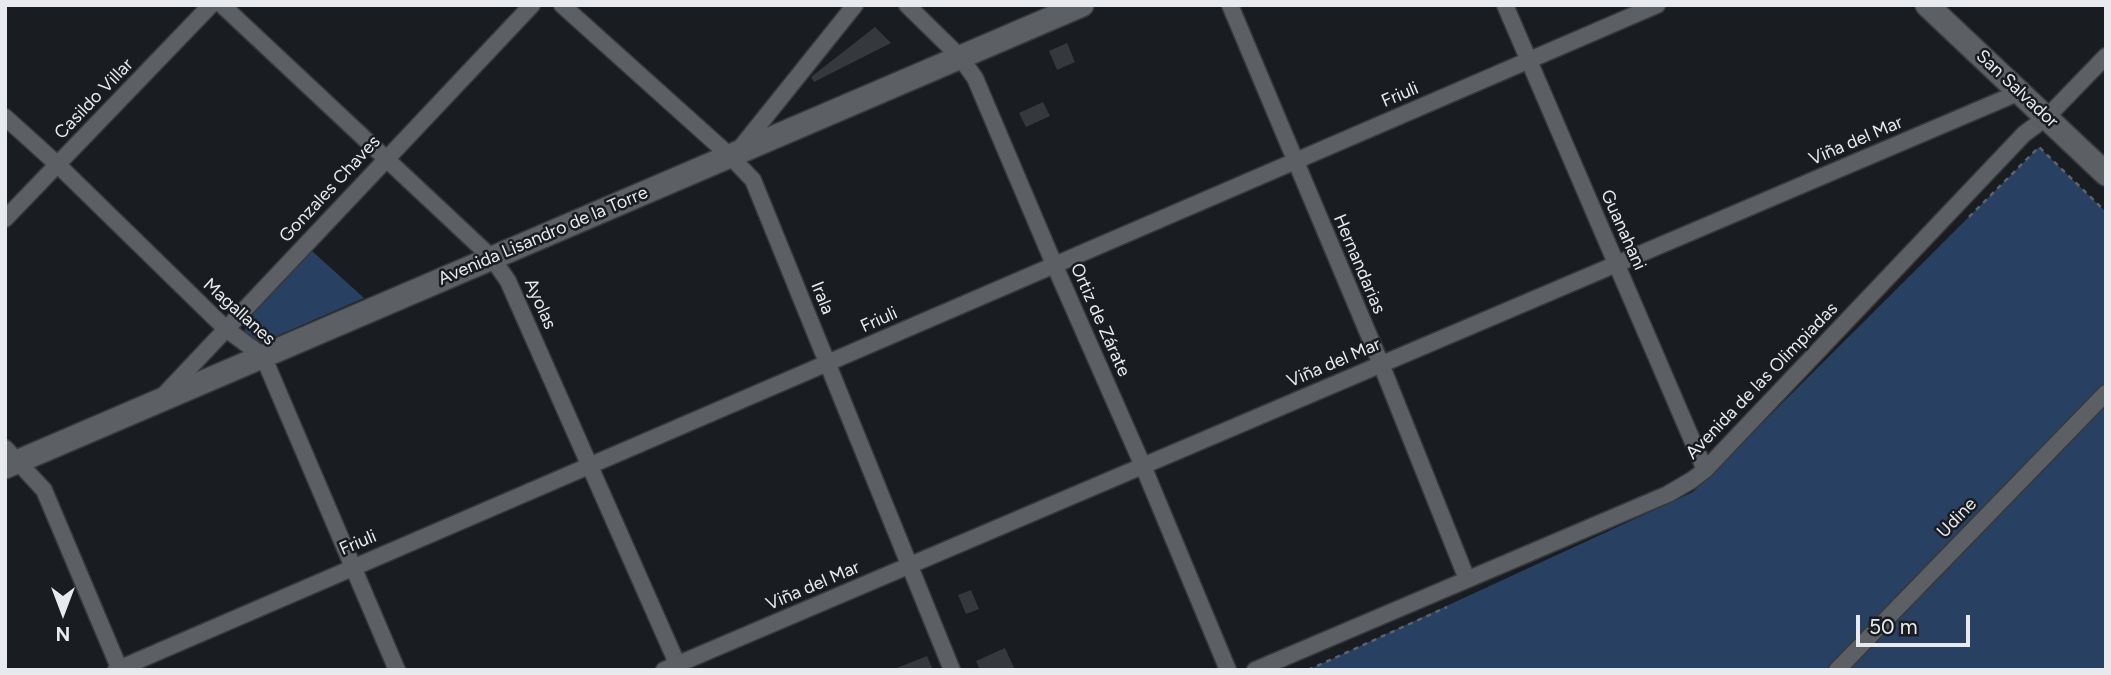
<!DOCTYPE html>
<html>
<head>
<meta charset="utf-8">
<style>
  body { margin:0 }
  #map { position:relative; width:2111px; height:675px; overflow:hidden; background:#191c20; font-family:Figtree,sans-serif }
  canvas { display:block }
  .frame { position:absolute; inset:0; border:7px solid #e8eaed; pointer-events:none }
  .north { position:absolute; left:28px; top:577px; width:70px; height:70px; -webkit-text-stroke:5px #191c20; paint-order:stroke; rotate:180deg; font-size:19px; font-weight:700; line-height:28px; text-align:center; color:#e8eaed }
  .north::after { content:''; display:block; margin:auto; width:24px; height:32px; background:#e8eaed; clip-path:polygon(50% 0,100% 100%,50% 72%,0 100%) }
  .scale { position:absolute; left:1856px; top:615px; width:114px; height:32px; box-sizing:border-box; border:4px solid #e8eaed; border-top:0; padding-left:9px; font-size:21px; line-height:24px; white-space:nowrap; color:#e8eaed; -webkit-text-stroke:5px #191c20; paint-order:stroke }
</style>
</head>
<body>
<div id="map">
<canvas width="2111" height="675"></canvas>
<div class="frame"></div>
<div class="north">N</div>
<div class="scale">50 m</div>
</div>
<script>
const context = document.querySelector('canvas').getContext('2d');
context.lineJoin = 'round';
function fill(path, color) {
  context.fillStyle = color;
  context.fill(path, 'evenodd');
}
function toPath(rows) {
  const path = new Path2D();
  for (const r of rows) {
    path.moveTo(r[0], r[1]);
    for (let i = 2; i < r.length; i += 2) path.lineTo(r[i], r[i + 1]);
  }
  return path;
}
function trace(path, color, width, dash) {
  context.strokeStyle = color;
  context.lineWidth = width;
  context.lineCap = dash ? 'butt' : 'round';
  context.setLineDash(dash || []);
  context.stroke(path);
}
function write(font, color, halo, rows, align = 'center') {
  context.font = font + ' Figtree,sans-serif';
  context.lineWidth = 5;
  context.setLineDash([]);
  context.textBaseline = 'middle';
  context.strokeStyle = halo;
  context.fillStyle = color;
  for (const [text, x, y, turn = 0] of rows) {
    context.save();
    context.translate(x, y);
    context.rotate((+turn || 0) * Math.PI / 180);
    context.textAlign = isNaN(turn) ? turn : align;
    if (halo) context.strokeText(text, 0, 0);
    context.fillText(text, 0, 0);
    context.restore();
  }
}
fill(toPath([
  [2039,147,2106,212,2106,670,1308,670,1693,492],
  [312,251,364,298,263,342,254,341,245,333,246,320]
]), '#284162');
fill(toPath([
  [875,27,891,43,814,82,811,77],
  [1067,43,1075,62,1057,70,1049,51],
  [1043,102,1050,116,1026,127,1019,113],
  [971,590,979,609,966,614,958,595],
  [1005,648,1015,670,980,670,976,661],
  [927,656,933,670,894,670,894,669]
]), '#35383d');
const street = toPath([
  [222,5,492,258,508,281,680,670],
  [562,5,730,156,753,180,952,670],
  [907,5,960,57,975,78,1054,264,1143,466,1228,670],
  [1230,5,1381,364,1467,579],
  [1505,5,1705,470],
  [5,117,57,164,226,329,263,356,397,670],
  [738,151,855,5],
  [5,219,211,5],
  [163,396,532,5],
  [5,448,44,490,120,670],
  [116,670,1657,5],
  [664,670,2020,92],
  [1255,670,1668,494,1692,480,1705,470,2024,134,2047,117,2106,56],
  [1837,670,2106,393]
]);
const secondary = toPath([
  [1927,5,2106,174],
  [5,467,1082,5]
]);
trace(street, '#37393c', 19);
trace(secondary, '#37393c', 26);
trace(toPath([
  [1969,217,2039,147,2106,212],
  [1308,670,1447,607]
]), '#606266', 2.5, [5, 5]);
trace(street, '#5c5f64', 16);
trace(secondary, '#5c5f64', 23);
write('18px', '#e8eaed', '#191c20', [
  ["San Salvador",2017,89,43],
  ["Friuli",1400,95,-23],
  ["Casildo Villar",94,99,-46],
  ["Viña del Mar",1856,141,-23],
  ["Gonzales Chaves",330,189,-47],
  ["Guanahani",1623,230,66],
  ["Avenida Lisandro de la Torre",543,236,-23],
  ["Hernandarias",1359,264,67],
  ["Irala",822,298,68],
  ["Ayolas",540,304,66],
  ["Magallanes",239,312,42],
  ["Friuli",879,320,-24],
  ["Ortiz de Zárate",1100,320,66],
  ["Viña del Mar",1334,363,-23],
  ["Avenida de las Olimpiadas",1762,381,-46],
  ["Udine",1957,518,-46],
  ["Friuli",358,543,-23],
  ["Viña del Mar",813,586,-23]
]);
</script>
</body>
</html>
